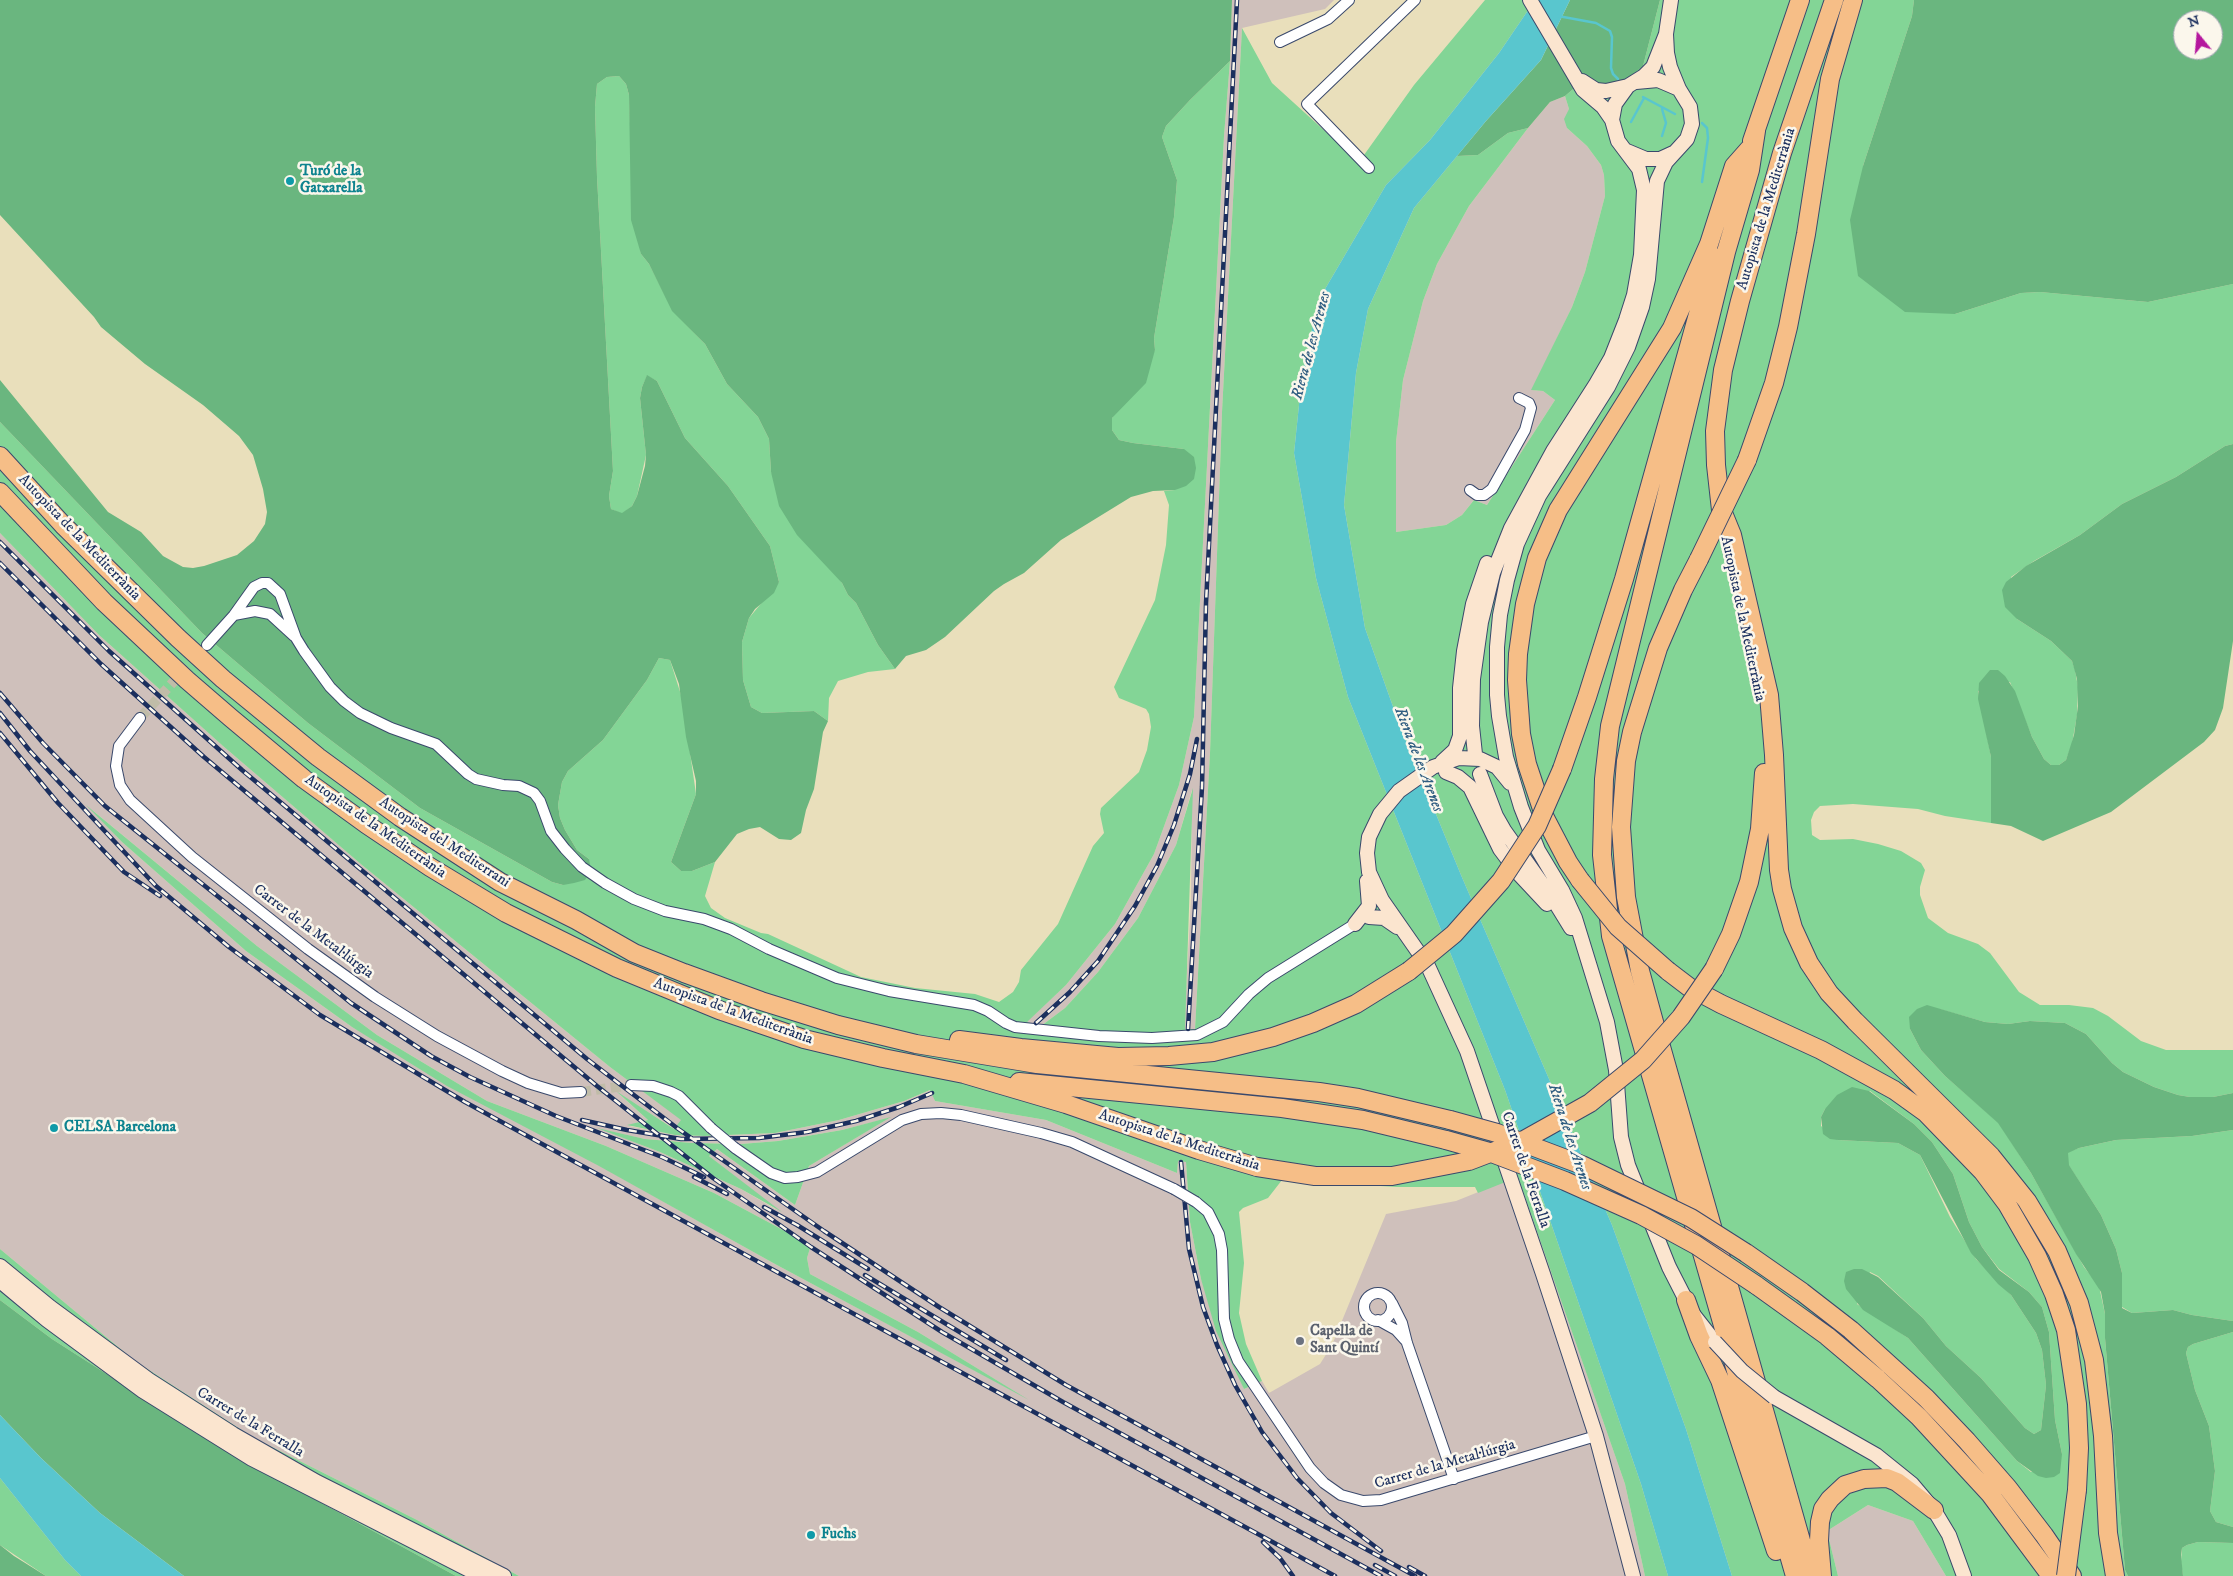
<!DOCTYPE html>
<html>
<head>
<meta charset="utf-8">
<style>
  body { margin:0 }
  #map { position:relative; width:2233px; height:1576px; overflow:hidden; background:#e9dfbb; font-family:"IM FELL DW Pica",serif }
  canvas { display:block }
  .north { position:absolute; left:2173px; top:10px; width:50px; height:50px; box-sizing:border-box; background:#fbf7ec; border:1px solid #a1a7b3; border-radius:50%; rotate:343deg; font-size:14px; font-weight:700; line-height:20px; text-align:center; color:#1b2f5e }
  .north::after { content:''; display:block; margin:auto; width:18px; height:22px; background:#b5179e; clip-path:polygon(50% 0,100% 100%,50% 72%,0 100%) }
</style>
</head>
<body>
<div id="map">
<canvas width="2233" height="1576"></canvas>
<div class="north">N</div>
</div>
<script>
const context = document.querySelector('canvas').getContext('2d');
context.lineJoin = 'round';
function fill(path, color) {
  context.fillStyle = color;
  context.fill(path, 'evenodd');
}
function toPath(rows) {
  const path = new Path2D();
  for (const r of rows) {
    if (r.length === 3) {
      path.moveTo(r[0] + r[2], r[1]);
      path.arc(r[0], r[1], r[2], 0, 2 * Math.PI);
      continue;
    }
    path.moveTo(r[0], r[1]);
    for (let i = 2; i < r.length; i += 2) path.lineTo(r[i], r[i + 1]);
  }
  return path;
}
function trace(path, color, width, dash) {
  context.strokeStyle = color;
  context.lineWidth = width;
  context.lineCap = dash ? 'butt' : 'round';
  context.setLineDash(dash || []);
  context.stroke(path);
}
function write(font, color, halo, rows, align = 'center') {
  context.font = font + ' "IM FELL DW Pica",serif';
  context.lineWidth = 5;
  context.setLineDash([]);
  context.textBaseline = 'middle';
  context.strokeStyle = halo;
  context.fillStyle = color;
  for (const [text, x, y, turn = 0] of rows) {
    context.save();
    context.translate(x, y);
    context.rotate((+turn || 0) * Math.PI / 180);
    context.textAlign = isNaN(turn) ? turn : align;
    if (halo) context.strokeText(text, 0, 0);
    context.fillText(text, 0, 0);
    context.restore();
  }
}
fill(toPath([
  [1232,0,1334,0,1325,9,1242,28,1222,412,1210,753,1195,1029,1184,1029,1191,898,1192,790,1176,845,1138,918,1098,972,1065,1008,1041,1026,1026,1022,1066,985,1115,924,1154,854,1179,785,1194,717,1224,136,1230,61],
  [1565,96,1569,109,1567,128,1587,146,1601,165,1604,175,1605,196,1585,272,1572,307,1532,390,1543,391,1555,400,1487,505,1474,500,1462,515,1446,525,1396,532,1396,442,1403,380,1423,301,1437,264,1469,206,1528,128,1550,102],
  [0,533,99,635,223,746,362,865,610,1067,682,1120,675,1129,619,1094,648,1120,629,1126,675,1135,704,1136,775,1133,839,1120,904,1101,931,1090,935,1101,1046,1120,1177,1173,1178,1161,1186,1162,1190,1222,1201,1279,1244,1389,1262,1381,1269,1393,1320,1364,1332,1345,1386,1214,1456,1201,1518,1176,1625,1484,1645,1576,519,1576,417,1520,254,1438,135,1361,0,1249],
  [91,809,257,946,377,1035,487,1101,606,1146,714,1193,811,1245,807,1258,810,1274,918,1332,1019,1394,775,1264,352,1027,246,951,122,842],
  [889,1118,809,1166,795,1205,717,1149,709,1156,777,1210,741,1189,660,1152,604,1130,645,1139,692,1143,741,1144,778,1141,842,1130],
  [1868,1505,1913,1521,1946,1576,1838,1576,1827,1531]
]), '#cfc0bb');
fill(toPath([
  [1485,0,1535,0,1499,53,1430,140,1386,185,1318,301,1302,376,1294,453,1316,578,1348,697,1505,1090,1641,1484,1668,1576,1645,1576,1625,1484,1518,1177,1478,1193,1475,1187,1397,1187,1282,1180,1268,1198,1243,1208,1239,1212,1244,1263,1239,1313,1246,1344,1262,1381,1244,1389,1216,1331,1201,1279,1190,1222,1186,1162,1178,1161,1177,1173,1046,1120,935,1101,930,1090,904,1101,839,1120,775,1133,704,1136,675,1135,627,1125,648,1120,616,1091,674,1129,681,1120,610,1067,362,865,223,746,99,635,0,533,0,422,202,633,308,723,420,808,552,882,563,885,589,859,577,850,565,830,560,818,558,805,562,782,568,771,603,740,647,680,659,658,670,660,682,698,696,794,671,862,681,871,692,871,715,862,705,896,711,908,725,918,761,933,768,934,861,977,915,988,975,994,999,1002,1013,992,1019,982,1021,970,1058,924,1093,846,1104,833,1100,814,1101,808,1139,772,1147,750,1151,727,1149,714,1146,709,1119,698,1114,687,1155,600,1166,545,1169,505,1164,491,1175,490,1184,449,1133,443,1119,440,1112,430,1112,418,1155,350,1154,338,1174,217,1177,180,1162,137,1166,126,1190,100,1230,61,1224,136,1194,717,1179,785,1154,854,1115,924,1066,985,1027,1022,1041,1026,1065,1008,1098,972,1138,918,1176,845,1193,788,1185,1029,1195,1029,1210,753,1222,412,1242,28,1272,83,1359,162,1414,85],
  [1660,0,1914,0,1912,16,1863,166,1955,314,2021,293,2040,292,2148,302,2233,284,2233,444,2225,446,2176,477,2122,504,2080,535,2034,561,2011,577,2017,619,2051,641,2072,661,2075,670,2078,687,2077,715,2072,744,2066,760,2059,765,2051,765,2044,759,2032,737,2010,682,1978,691,1991,757,1991,823,1945,816,1918,809,1853,804,1820,806,1814,812,1811,820,1812,835,1820,840,1853,839,1878,844,1901,851,1921,863,1925,870,1920,887,1920,895,1928,918,1948,933,1978,944,1990,953,2019,992,2040,1005,2069,1005,2093,1008,2108,1016,2141,1041,2166,1050,2233,1050,2233,1093,2213,1097,2190,1097,2178,1095,2154,1087,2123,1072,2112,1063,2086,1034,2065,1023,2030,1021,2008,1024,1985,1022,1939,1009,1910,1029,1921,1050,1945,1076,1999,1123,2031,1173,2084,1267,2099,1286,2105,1314,2105,1338,2125,1570,2128,1576,1946,1576,1913,1521,1868,1505,1827,1531,1838,1576,1732,1576,1686,1429,1612,1225,1461,875,1401,729,1365,628,1344,505,1356,373,1368,309,1414,208,1457,156,1478,155,1508,133,1528,128,1469,206,1437,264,1423,301,1403,380,1396,442,1396,532,1446,525,1462,515,1474,500,1487,505,1555,400,1543,391,1531,390,1572,307,1585,272,1605,196,1604,175,1601,165,1587,146,1567,128,1564,119,1569,109,1565,96,1585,79,1643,66],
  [1870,1091,1914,1124,1932,1142,1953,1174,1969,1222,1982,1247,1999,1269,2029,1292,2042,1307,2049,1332,2055,1420,2062,1454,2031,1472,2017,1461,1908,1338,1857,1304,1870,1272,1878,1276,1923,1318,1946,1346,1981,1378,2025,1428,2034,1434,2041,1430,2046,1385,2042,1350,2036,1333,2011,1295,1976,1259,1950,1217,1920,1155,1898,1143,1838,1140,1821,1126,1821,1117,1825,1109],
  [619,76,626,84,629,95,631,152,641,254,649,264,673,311,705,344,727,384,758,417,769,439,771,472,842,583,848,595,856,603,878,645,895,669,868,672,838,681,829,698,828,721,814,711,762,713,751,707,743,680,742,642,749,618,779,582,770,546,728,486,685,438,657,381,647,376,642,387,640,398,646,455,637,496,632,506,622,514,611,509,609,496,613,471,597,177,595,107,597,84,607,77],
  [86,805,257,946,377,1035,487,1101,606,1146,714,1193,811,1245,807,1258,810,1274,918,1332,1029,1400,775,1264,599,1166,447,1086,352,1027,246,951,122,842],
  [891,1117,809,1166,795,1205,717,1149,709,1156,782,1212,741,1189,660,1152,597,1128,645,1139,692,1143,741,1144,778,1141,842,1130],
  [2233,1130,2233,1321,2192,1315,2173,1310,2132,1313,2122,1307,2122,1273,2116,1249,2101,1215,2068,1164,2068,1152,2079,1148,2116,1140,2192,1136],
  [0,1249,135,1361,254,1438,417,1520,519,1576,456,1576,235,1456,52,1339,0,1300],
  [2233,1332,2233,1527,2216,1522,2210,1511,2215,1471,2209,1426,2195,1390,2186,1353,2188,1347,2193,1344],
  [0,1478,65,1560,81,1576,46,1576,0,1545],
  [2198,1542,2233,1543,2233,1576,2183,1576,2181,1562,2182,1548,2187,1545]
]), '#83d596');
fill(toPath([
  [0,0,1232,0,1230,61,1190,100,1166,126,1162,137,1177,180,1174,217,1154,338,1155,350,1146,383,1112,418,1112,430,1119,440,1133,443,1184,449,1194,457,1196,468,1194,479,1186,486,1175,490,1153,491,1131,497,1061,540,1024,573,1004,584,994,591,945,637,926,650,906,656,895,669,878,645,856,603,848,595,842,583,797,535,779,506,771,472,769,439,758,417,727,384,705,344,672,311,649,264,641,254,631,220,629,95,626,84,619,76,607,77,597,84,595,107,597,177,613,471,609,496,611,509,622,513,632,506,637,496,645,466,646,455,640,398,642,387,647,375,657,381,685,438,728,486,770,546,779,582,774,593,755,609,749,618,742,642,743,680,751,707,762,713,814,711,828,721,823,732,814,789,806,810,801,833,791,840,779,839,760,827,749,829,737,834,715,862,692,871,681,871,671,862,696,794,696,781,686,737,679,684,670,660,659,658,647,680,603,740,568,771,562,782,558,805,560,818,565,830,577,850,589,859,591,870,585,880,574,883,563,885,552,882,420,808,308,723,202,633,0,422,0,380,108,512,141,532,163,556,183,567,193,568,204,566,237,555,254,541,265,524,267,512,263,489,253,455,239,436,203,405,145,364,101,327,94,317,0,215],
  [1570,0,1660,0,1643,66,1628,78,1604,86,1585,79,1565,96,1550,102,1528,128,1508,133,1478,155,1457,156,1486,121,1541,60],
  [1914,0,2233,0,2233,284,2148,302,2040,292,2021,293,1955,314,1905,312,1858,276,1850,220,1863,166,1912,16],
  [2183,20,2213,20,2213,50,2183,50],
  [2233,444,2233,641,2223,708,2215,730,2204,742,2111,812,2043,841,2011,826,1991,823,1991,757,1978,699,1979,683,1990,670,1998,670,2005,676,2015,691,2032,737,2044,759,2051,765,2059,765,2066,760,2074,735,2078,706,2077,679,2072,661,2051,641,2017,619,2005,607,2002,590,2006,582,2026,566,2080,535,2122,504,2176,477,2225,446],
  [1927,1005,1985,1022,2008,1024,2030,1021,2065,1023,2086,1034,2112,1063,2123,1072,2154,1087,2178,1095,2190,1097,2213,1097,2233,1093,2233,1130,2192,1136,2116,1140,2079,1148,2068,1153,2069,1165,2101,1215,2116,1249,2122,1273,2122,1308,2132,1313,2173,1310,2192,1315,2233,1321,2233,1332,2193,1344,2188,1347,2186,1353,2195,1390,2209,1426,2215,1471,2210,1511,2216,1522,2233,1527,2233,1543,2198,1542,2187,1545,2182,1548,2181,1555,2183,1576,2128,1576,2125,1570,2105,1338,2105,1314,2101,1292,2076,1254,2031,1173,1998,1123,1945,1076,1921,1050,1910,1029,1909,1017,1917,1009],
  [1852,1087,1869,1091,1914,1124,1932,1142,1953,1174,1969,1222,1982,1247,1999,1270,2029,1292,2042,1307,2049,1332,2055,1420,2062,1454,2060,1473,2054,1477,2046,1478,2038,1476,2017,1461,1908,1338,1863,1310,1846,1289,1844,1281,1846,1272,1854,1269,1862,1269,1878,1277,1923,1318,1946,1346,1981,1378,2025,1428,2034,1434,2041,1430,2046,1385,2042,1350,2036,1333,2011,1295,1998,1284,1971,1253,1920,1155,1898,1143,1838,1140,1830,1139,1823,1134,1821,1117,1825,1109,1837,1095],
  [0,1300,52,1339,235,1456,456,1576,184,1576,100,1513,41,1458,0,1415],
  [0,1545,14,1556,46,1576,0,1576]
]), '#6ab67f');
fill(toPath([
  [1535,0,1570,0,1541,60,1486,121,1414,208,1368,309,1356,373,1344,505,1365,628,1401,729,1461,875,1612,1225,1686,1429,1732,1576,1668,1576,1641,1484,1505,1090,1348,697,1316,578,1294,453,1302,376,1318,301,1386,185,1430,140,1499,53],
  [0,1415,41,1458,100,1513,184,1576,81,1576,65,1560,0,1478]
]), '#59c6ce');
trace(toPath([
  [1558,16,1596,23,1610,31,1612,37,1611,68,1613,74,1618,79],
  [1643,97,1675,114],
  [1631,122,1644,98],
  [1662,136,1666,123,1662,109],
  [1702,182,1708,138,1707,128,1702,123]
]), '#59c6ce', 2.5);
trace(toPath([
  [140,718,200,653],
  [581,1092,631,1085]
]), '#c0bca8', 10, [10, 5]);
const street = toPath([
  [1280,42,1328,19,1349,0],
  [1369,168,1307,104,1415,0],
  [1470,490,1477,495,1484,495,1492,489,1525,430,1531,408,1529,403,1519,398],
  [234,615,255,611,270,614,294,636],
  [207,645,234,615,254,587,262,583,268,583,280,594,296,638,304,651,330,687,344,701,360,713,391,728,436,744,468,774,476,779,503,785,519,786,534,793,540,801,551,831,565,849,582,867,605,883,634,899,665,911,704,919,731,929,769,949,837,978,889,991,974,1005,988,1011,1006,1023,1015,1027,1099,1036,1152,1038,1197,1035,1223,1022,1249,994,1268,978,1355,924],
  [140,718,119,746,116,766,120,785,130,800,192,857,308,949,375,997,437,1036,502,1071,528,1083,561,1093,581,1092],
  [631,1085,653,1086,671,1092,679,1096,711,1128],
  [735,1148,771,1173,785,1178,798,1177,817,1172,902,1120,921,1114,941,1113,961,1115,1041,1133,1072,1142,1174,1189],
  [1196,1202,1208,1212,1219,1234,1222,1250,1224,1319,1229,1339,1238,1361,1310,1468,1324,1483,1341,1495,1363,1501,1381,1500,1596,1436],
  [1378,1307,14],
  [1392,1303,1402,1323,1407,1343,1454,1479],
  [1378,1320,1396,1330,1405,1340]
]);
const secondary = toPath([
  [1530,0,1583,90,1603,107,1612,120],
  [1671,0,1666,34,1667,53,1670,67,1679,89],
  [1582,81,1596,90,1606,91,1628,86,1644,76,1653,67,1666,34],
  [1636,82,1658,80,1679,89,1690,107,1692,124,1687,139,1666,162,1657,181,1648,279,1642,307,1628,347,1608,387,1539,496,1517,544,1507,580,1500,615,1497,647,1497,695,1499,716,1506,757,1521,807,1538,850,1562,890,1575,918,1607,1022,1616,1070,1621,1137,1628,1165,1669,1267,1693,1314,1715,1342],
  [1627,151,1646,159,1660,159,1673,153],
  [1475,754,1472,726,1473,679,1481,622,1493,573,1511,528,1553,451,1596,384,1611,358,1626,320,1634,295,1641,255,1644,190,1639,169,1618,141,1612,120,1615,104,1628,86],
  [1442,762,1455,750,1460,736,1460,688,1464,651,1473,604,1487,563],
  [1446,772,1458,777,1470,787,1500,849,1518,873,1547,904],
  [1480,774,1496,816,1504,830,1555,902,1571,928],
  [1510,783,1497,767,1480,759,1459,758,1433,767,1399,791,1380,814,1369,837,1367,853,1369,872,1382,900,1428,966,1467,1051,1543,1274,1596,1436,1633,1576],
  [1369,917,1384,918,1397,927],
  [1355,924,1369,906,1367,881],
  [0,1266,50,1307,149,1380,233,1434,317,1482,504,1576],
  [0,1281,47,1320,143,1391,252,1459,481,1576],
  [1774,1397,1876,1455,1912,1484,1934,1510,1949,1535,1964,1576]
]);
const highway = toPath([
  [1756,131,1750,170,1726,252,1610,726,1604,779,1602,855,1611,936,1795,1576],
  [1752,141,1800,0],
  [0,456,63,525,178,638,223,679,318,757,400,817,500,882,576,920,634,953,684,973,761,1001,838,1025,916,1044,1037,1064,1319,1092,1358,1098,1450,1120],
  [1747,460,1774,383,1788,327,1806,234,1830,79,1853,0],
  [0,492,104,602,187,680,231,718,304,779,366,824,430,867,506,913,617,968,719,1010,804,1039,883,1058,964,1074,1066,1104,1199,1150,1257,1167],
  [1721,508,1732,535,1769,695,1774,755,1779,870,1782,889,1793,928,1809,963,1829,993,1855,1021,1991,1156,2027,1201,2057,1251,2079,1303,2094,1360,2103,1436,2108,1533,2115,1576],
  [1722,519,1716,465,1715,431,1723,370,1740,301,1782,153,1834,0],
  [1699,559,1683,590,1658,648,1632,732,1626,761,1621,827,1626,897,1640,971,1654,1022,1811,1576],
  [1562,769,1587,697,1624,579,1714,257],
  [1580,880,1568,862,1545,818,1527,764,1521,734,1517,680,1518,654,1525,604,1537,558,1558,510,1672,328,1709,244,1734,166,1749,149],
  [1714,969,1731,934,1749,882,1760,829,1764,773],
  [1668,971,1689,987,1721,1004,1821,1050,1894,1090,1926,1113,1983,1172,2007,1204,2037,1256,2054,1294,2066,1330,2077,1404,2079,1448,2077,1490],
  [959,1040,1021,1048,1118,1057,1169,1056,1213,1052,1273,1037,1313,1023,1356,1004,1409,971],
  [1019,1082,1282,1108,1363,1120,1446,1140],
  [1746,1253,1802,1292,1851,1330,1926,1398,1967,1441,2008,1488,2044,1535,2072,1576],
  [1756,1285,1827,1336,1878,1379,1919,1417,1990,1494,2051,1576],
  [1686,1300,1699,1336,1720,1380,1776,1551],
  [1822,1576,1819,1541,1820,1522,1823,1509,1830,1499,1845,1485,1864,1479,1887,1478,1897,1482,1934,1510]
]);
trace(street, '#3a496c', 12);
trace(secondary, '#3a496c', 16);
trace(highway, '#3a496c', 20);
trace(street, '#fff', 10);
trace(secondary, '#fbe5cf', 14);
trace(highway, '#f6be87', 18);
const rail = toPath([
  [0,542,109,651,242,770,587,1059,677,1128,824,1231,939,1307,1066,1385,1415,1576],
  [0,563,101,664,204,757,597,1086,713,1178,811,1247,942,1332,1063,1402,1381,1576],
  [0,693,43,743,105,806,351,1003,431,1056,470,1077,556,1116,662,1157,704,1177],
  [0,713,30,751,156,886,229,947,320,1015,465,1102,1335,1576],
  [0,733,58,803,124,872,160,896],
  [1036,1023,1070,992,1098,961,1135,906,1157,866,1174,825,1190,774,1197,739],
  [1188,1029,1202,787,1206,603,1237,0],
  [582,1120,627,1130,681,1139,759,1138,807,1132,856,1121,899,1107,932,1093],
  [1181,1162,1189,1249,1203,1307,1217,1345,1235,1385,1262,1432,1297,1478,1331,1513,1381,1551],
  [694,1177,727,1194],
  [764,1207,797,1225,868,1269],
  [865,1275,1006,1360],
  [1263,1542,1280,1558,1293,1576],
  [1375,1565,1395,1576],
  [1409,1567,1425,1576]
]);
trace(rail, '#1b2f5e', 4.5);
trace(rail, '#fbf7ec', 2.5, [8]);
const streetBridge = toPath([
  [711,1128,735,1148],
  [1174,1189,1196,1202]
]);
const secondaryBridge = toPath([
  [1715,1342,1742,1371,1774,1397]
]);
const highwayBridge = toPath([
  [1699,559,1747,460],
  [1580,880,1618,927,1668,971],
  [1409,971,1454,934,1501,881,1537,826,1562,769],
  [1450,1120,1497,1133,1582,1165,1691,1218,1746,1253],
  [1446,1140,1489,1152,1565,1181,1641,1215,1696,1245,1756,1285],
  [1257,1167,1315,1176,1392,1176,1469,1161,1524,1140,1590,1103,1643,1060,1681,1017,1714,969],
  [2066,1576,2077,1490]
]);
trace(streetBridge, '#3a496c', 12, []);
trace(secondaryBridge, '#3a496c', 16, []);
trace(highwayBridge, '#3a496c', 20, []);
trace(streetBridge, '#fff', 10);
trace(secondaryBridge, '#fbe5cf', 14);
trace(highwayBridge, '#f6be87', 18);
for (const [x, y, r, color] of [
  [290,181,5,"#0f9aa8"],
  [54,1128,5,"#0f9aa8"],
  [1300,1341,5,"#6b7280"],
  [811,1535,5,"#0f9aa8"]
]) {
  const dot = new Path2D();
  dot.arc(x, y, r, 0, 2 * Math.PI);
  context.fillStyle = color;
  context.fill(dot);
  trace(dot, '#fbf7ec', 2);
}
write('bold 15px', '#0d838f', '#fbf7ec', [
  ["Turó de la",300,172],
  ["Gatxarella",300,189],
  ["CELSA Barcelona",64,1128],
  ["Fuchs",821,1535]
], 'left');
write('15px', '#1b2f5e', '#fbf7ec', [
  ["Autopista de la Mediterrània",1767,209,-73],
  ["Autopista de la Mediterrània",79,538,46],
  ["Autopista de la Mediterrània",1742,619,78],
  ["Autopista de la Mediterrània",375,827,35],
  ["Autopista del Mediterrani",444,843,33],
  ["Carrer de la Metal·lúrgia",313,932,37],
  ["Autopista de la Mediterrània",733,1012,20],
  ["Autopista de la Mediterrània",1179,1141,18],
  ["Carrer de la Ferralla",1525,1170,71],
  ["Carrer de la Ferralla",250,1423,31],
  ["Carrer de la Metal·lúrgia",1445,1465,-16]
]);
write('bold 15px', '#5b616d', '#fbf7ec', [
  ["Capella de",1310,1332],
  ["Sant Quintí",1310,1349]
], 'left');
write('italic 16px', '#2e5c80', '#fbf7ec', [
  ["Riera de les Arenes",1312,346,-75],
  ["Riera de les Arenes",1418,760,69],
  ["Riera de les Arenes",1569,1137,72]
]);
</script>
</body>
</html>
